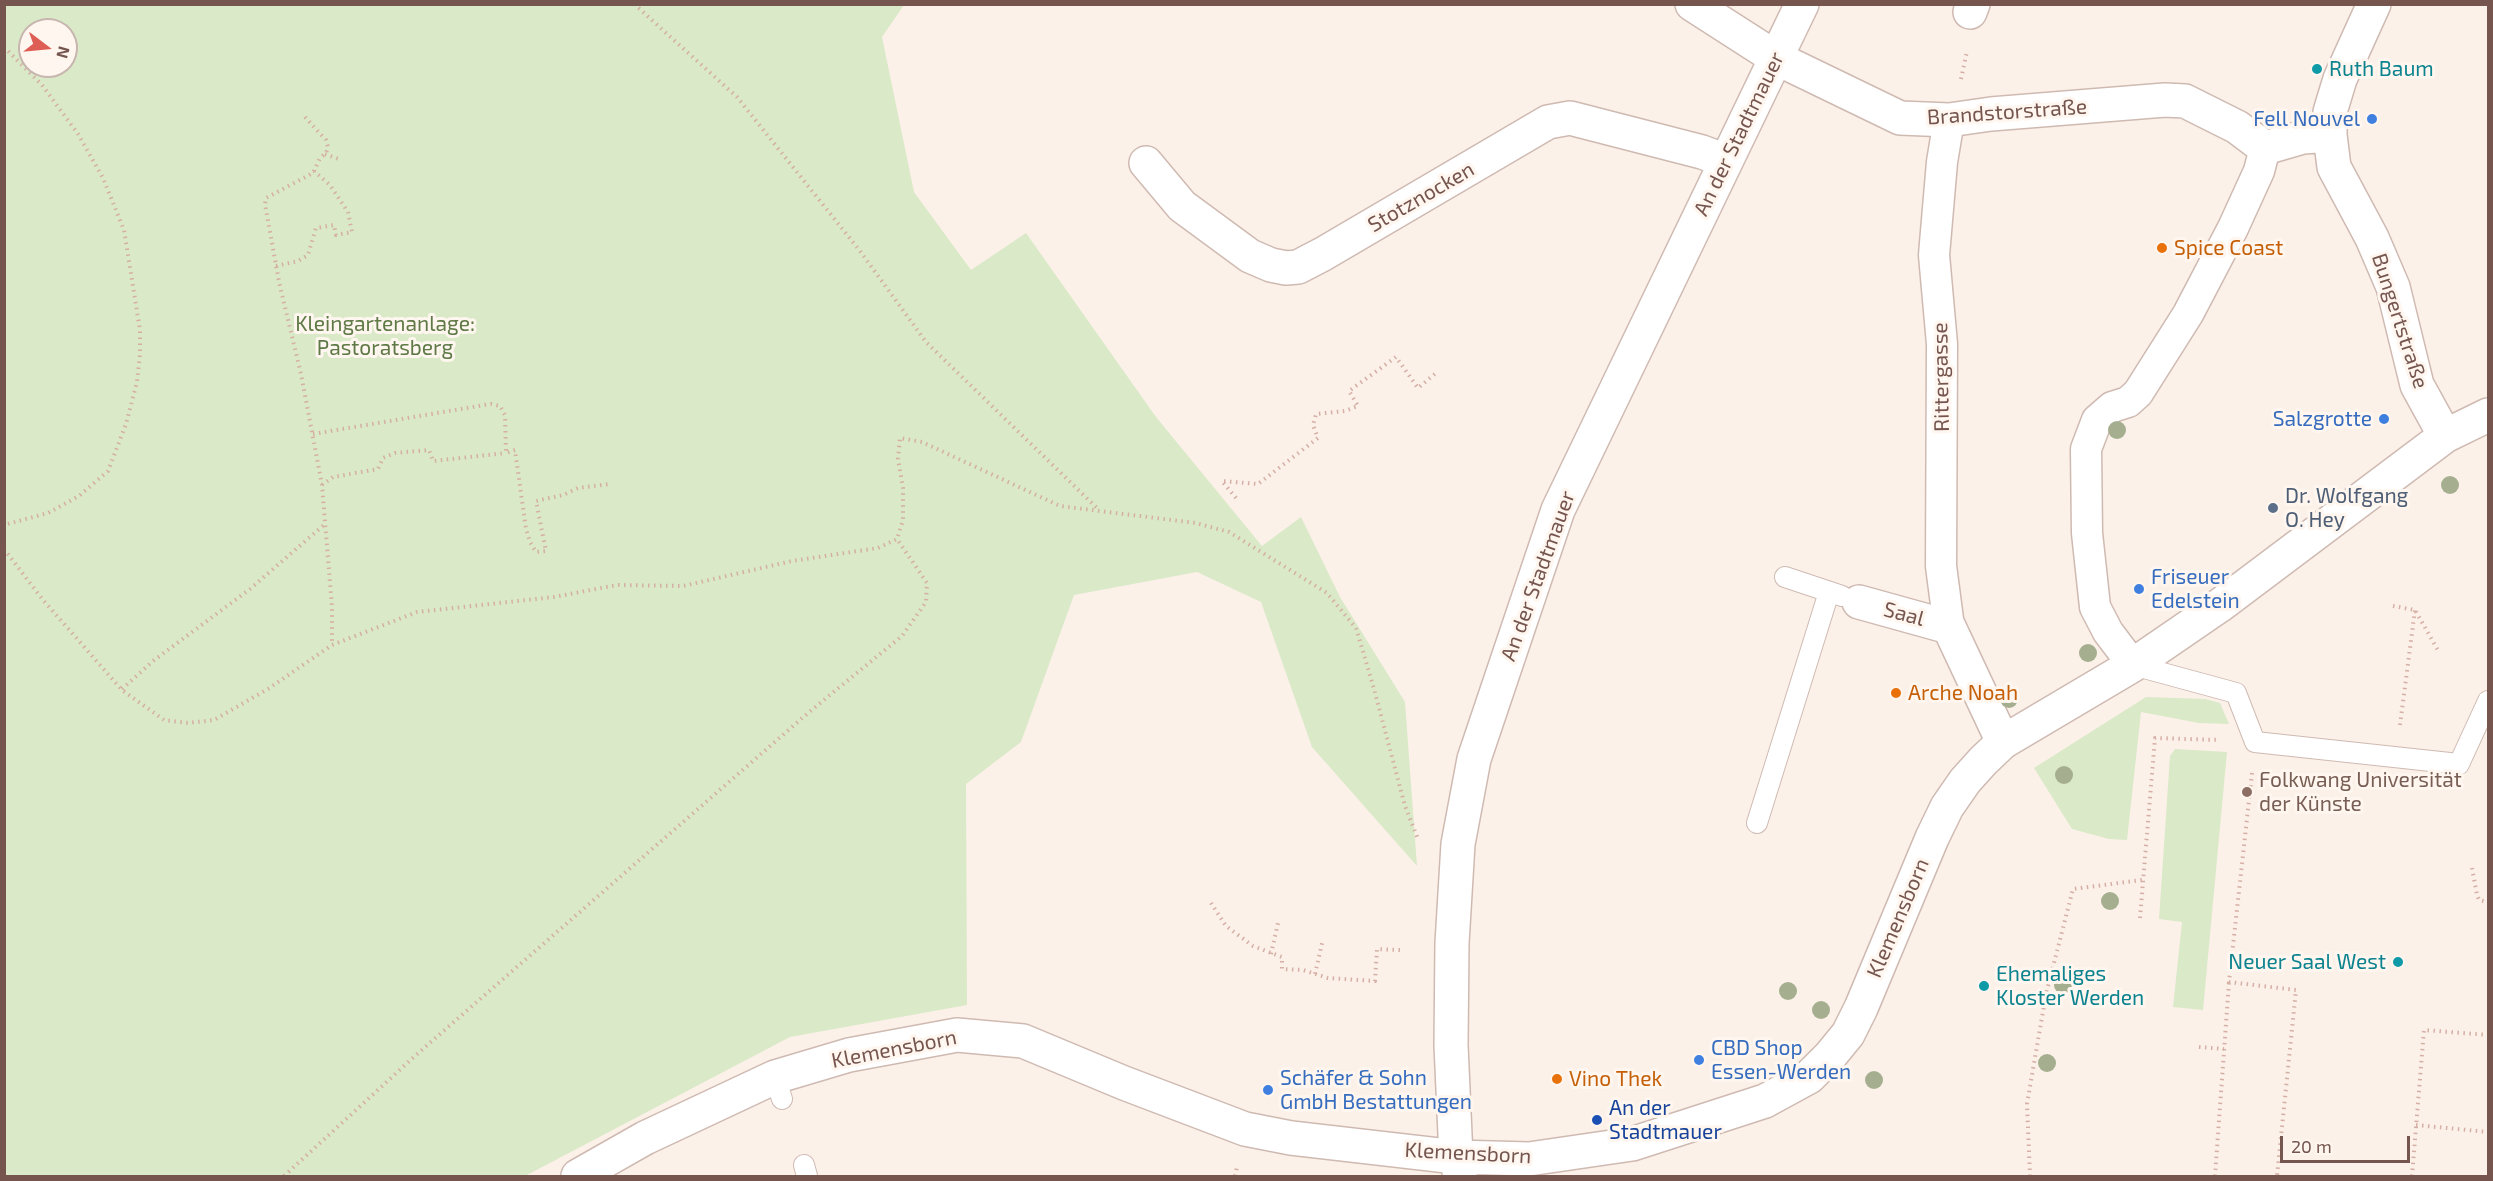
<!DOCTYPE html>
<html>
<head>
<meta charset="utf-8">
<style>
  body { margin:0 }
  #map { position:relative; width:2493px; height:1181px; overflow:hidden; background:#fbf1e9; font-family:"Exo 2",sans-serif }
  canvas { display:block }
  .frame { position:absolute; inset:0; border:6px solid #75554e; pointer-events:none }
  .north { position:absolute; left:18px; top:18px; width:60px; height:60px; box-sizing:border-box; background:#fef6ef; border:2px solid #c7b6af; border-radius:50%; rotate:106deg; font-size:16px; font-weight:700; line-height:24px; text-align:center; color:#75554e }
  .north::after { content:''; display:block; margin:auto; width:21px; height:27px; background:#de5d55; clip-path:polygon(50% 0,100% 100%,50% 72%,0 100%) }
  .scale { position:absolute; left:2280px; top:1136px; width:130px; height:27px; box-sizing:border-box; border:3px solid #75554e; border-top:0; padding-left:8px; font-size:18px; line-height:21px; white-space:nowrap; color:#75554e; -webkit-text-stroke:4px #fef6ef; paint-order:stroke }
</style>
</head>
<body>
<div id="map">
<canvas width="2493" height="1181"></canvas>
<div class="frame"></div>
<div class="north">N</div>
<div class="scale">20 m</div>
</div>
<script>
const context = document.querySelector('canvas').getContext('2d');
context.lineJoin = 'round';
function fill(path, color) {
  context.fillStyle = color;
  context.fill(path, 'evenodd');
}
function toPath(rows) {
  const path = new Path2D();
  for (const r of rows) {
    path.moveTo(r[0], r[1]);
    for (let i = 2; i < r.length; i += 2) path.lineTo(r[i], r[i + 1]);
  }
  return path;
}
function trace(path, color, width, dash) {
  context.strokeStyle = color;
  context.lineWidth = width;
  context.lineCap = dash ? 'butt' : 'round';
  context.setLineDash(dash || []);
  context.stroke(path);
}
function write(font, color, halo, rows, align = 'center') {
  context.font = font + ' "Exo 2",sans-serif';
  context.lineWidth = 6;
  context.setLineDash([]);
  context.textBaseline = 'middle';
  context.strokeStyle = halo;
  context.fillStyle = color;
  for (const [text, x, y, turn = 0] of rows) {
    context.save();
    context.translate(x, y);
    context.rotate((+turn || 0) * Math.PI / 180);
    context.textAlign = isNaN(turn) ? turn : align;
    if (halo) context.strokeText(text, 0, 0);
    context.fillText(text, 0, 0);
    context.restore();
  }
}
fill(toPath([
  [5,4,904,5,882,37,914,192,971,270,1026,233,1156,417,1262,546,1301,517,1340,597,1405,702,1417,866,1312,747,1261,602,1197,572,1074,595,1021,742,966,784,967,1005,790,1037,525,1176,5,1176],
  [30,30,66,30,66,66,30,66],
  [2146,697,2205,699,2220,703,2229,724,2199,723,2141,712,2127,840,2109,839,2072,829,2034,768],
  [2175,749,2227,752,2203,1010,2173,1007,2182,922,2159,919,2170,756]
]), '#dae9c7');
const service = toPath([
  [1785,577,1842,596],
  [2133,665,2236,693,2255,742,2459,764,2488,701],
  [1757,823,1829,592],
  [775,1077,782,1099],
  [804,1165,807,1176]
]);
const pedestrian = toPath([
  [1949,627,1941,566,1942,344,1934,255,1942,162,1949,120],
  [2133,665,2108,632,2095,607,2087,533,2086,449,2097,420,2112,407,2128,402,2138,393,2188,314,2233,228,2259,171,2265,148]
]);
const minor = toPath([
  [1692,4,1776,58,1900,118,1949,120,1991,114,2165,100,2185,101,2237,127,2265,148,2303,137,2330,135],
  [2374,4,2340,79,2330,112,2330,135,2334,167,2372,238,2393,287,2417,385,2445,436],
  [1970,12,1973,4],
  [1146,163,1182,206,1250,256,1271,265,1286,268,1298,267,1323,254,1548,122,1570,118,1702,152,1726,161],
  [1859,602,1949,627,2003,742],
  [578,1176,645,1138,775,1077,849,1055,957,1035,1023,1041,1124,1083,1245,1129,1291,1138,1456,1157,1529,1159,1632,1144,1765,1101,1809,1077,1830,1056,1848,1034,1861,1008,1932,838,1947,807,1965,781,1983,761,2003,742,2133,665,2219,606,2445,436,2488,415],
  [1460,1176,1456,1157,1451,1045,1452,943,1458,844,1474,759,1558,510,1802,4]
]);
trace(service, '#cfbab2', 22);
trace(pedestrian, '#cfbab2', 33);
trace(minor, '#cfbab2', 36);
trace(toPath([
  [634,4,737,97,860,251,926,342,1099,510],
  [4,47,42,85,78,134,103,178,124,230,140,330,140,354,137,382,126,424,108,471,79,496,48,513,4,525],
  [1961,79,1967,51],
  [305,117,326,140,328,147,326,153,320,158,313,173,266,198,265,204,279,282,301,374,322,485,332,607,332,644],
  [325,154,341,160],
  [276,266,298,261,308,255,316,228,334,225,336,235,352,232,348,212,330,185,314,171],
  [313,434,491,404,500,406,505,415,506,453,515,450,526,529,530,542,536,552,546,551,536,501,563,495,578,488,609,484],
  [322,485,333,477,378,469,383,458,395,453,429,450,433,461,506,453],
  [1236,498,1222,481,1258,484,1318,438,1313,425,1316,414,1345,411,1358,406,1349,391,1396,357,1418,388,1436,373],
  [4,549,43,600,122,690,164,720,188,723,214,720,268,689,332,645,417,612,554,597,617,585,683,586,792,561,878,548,897,539,903,520,903,488,898,459,900,438,922,442,1060,506,1196,523,1229,532,1327,593,1356,628,1374,689,1405,806,1418,839],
  [2393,606,2415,610,2439,652],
  [122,689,153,661,250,589,325,524],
  [2400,725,2415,610],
  [2252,773,2229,982,2296,990,2277,1176],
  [2472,868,2477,895,2479,900,2488,902],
  [1211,903,1226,926,1253,946,1282,957,1282,969,1303,970,1328,978,1375,981,1377,949,1401,950],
  [2140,918,2155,738,2220,740],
  [1271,954,1278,923],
  [1315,974,1323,939],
  [2199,1047,2224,1049],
  [2416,1125,2488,1132],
  [284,1176,416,1055,808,713,902,636,926,602,927,583,897,539],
  [1235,1176,1237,1167],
  [2030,1176,2027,1104,2046,994,2073,889,2142,880],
  [2215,1176,2229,982],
  [2412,1176,2424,1030,2488,1035]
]), '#d5afa5', 4, [1.5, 4.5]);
trace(service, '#fff', 20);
trace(pedestrian, '#fff', 30);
trace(minor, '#fff', 33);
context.fillStyle = '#a5af8f';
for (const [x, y] of [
  [2117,430],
  [2450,485],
  [2088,653],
  [2009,699],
  [2064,775],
  [2110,901],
  [2063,985],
  [1788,991],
  [1821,1010],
  [2047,1063],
  [1874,1080]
]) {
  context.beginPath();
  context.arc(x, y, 9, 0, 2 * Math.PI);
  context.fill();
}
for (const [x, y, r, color] of [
  [2317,69,6,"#0f9aa8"],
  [2372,119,6,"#3f7fe0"],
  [2162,248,6,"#e8710a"],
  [2384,419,6,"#3f7fe0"],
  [2273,508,6,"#5c6f8a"],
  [2139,589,6,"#3f7fe0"],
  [1896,693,6,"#e8710a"],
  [2247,792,6,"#8d6e63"],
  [2398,962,6,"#0f9aa8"],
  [1984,986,6,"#0f9aa8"],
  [1699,1060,6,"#3f7fe0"],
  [1557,1079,6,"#e8710a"],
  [1268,1090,6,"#3f7fe0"],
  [1597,1120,6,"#1a4fb4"]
]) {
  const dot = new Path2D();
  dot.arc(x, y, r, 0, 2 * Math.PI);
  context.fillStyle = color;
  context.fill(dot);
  trace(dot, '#fef6ef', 2);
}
write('21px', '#0d838f', '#fef6ef', [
  ["Ruth Baum",2329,69],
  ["Neuer Saal West",2386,962,"right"],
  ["Ehemaliges",1996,974],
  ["Kloster Werden",1996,998]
], 'left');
write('21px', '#75554e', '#fef6ef', [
  ["Brandstorstraße",2007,112,-4],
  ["An der Stadtmauer",1739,134,-64],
  ["Stotznocken",1421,197,-30],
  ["Bungertstraße",2400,321,72],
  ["Rittergasse",1941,377,-91],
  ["An der Stadtmauer",1538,576,-70],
  ["Saal",1904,614,15],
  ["Klemensborn",1898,918,-67],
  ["Klemensborn",894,1049,-11],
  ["Klemensborn",1468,1153,3]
]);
write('21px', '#366cbe', '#fef6ef', [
  ["Fell Nouvel",2360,119,"right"],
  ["Salzgrotte",2372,419,"right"],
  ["Friseuer",2151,577],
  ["Edelstein",2151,601],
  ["CBD Shop",1711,1048],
  ["Essen-Werden",1711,1072],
  ["Schäfer & Sohn",1280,1078],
  ["GmbH Bestattungen",1280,1102]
], 'left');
write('21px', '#c56008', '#fef6ef', [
  ["Spice Coast",2174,248],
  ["Arche Noah",1908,693],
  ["Vino Thek",1569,1079]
], 'left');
write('21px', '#5e7946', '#fef6ef', [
  ["Kleingartenanlage:",385,324],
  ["Pastoratsberg",385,348]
]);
write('21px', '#4e5e75', '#fef6ef', [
  ["Dr. Wolfgang",2285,496],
  ["O. Hey",2285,520]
], 'left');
write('21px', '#785e54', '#fef6ef', [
  ["Folkwang Universität",2259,780],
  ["der Künste",2259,804]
], 'left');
write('21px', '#164399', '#fef6ef', [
  ["An der",1609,1108],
  ["Stadtmauer",1609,1132]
], 'left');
</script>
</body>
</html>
